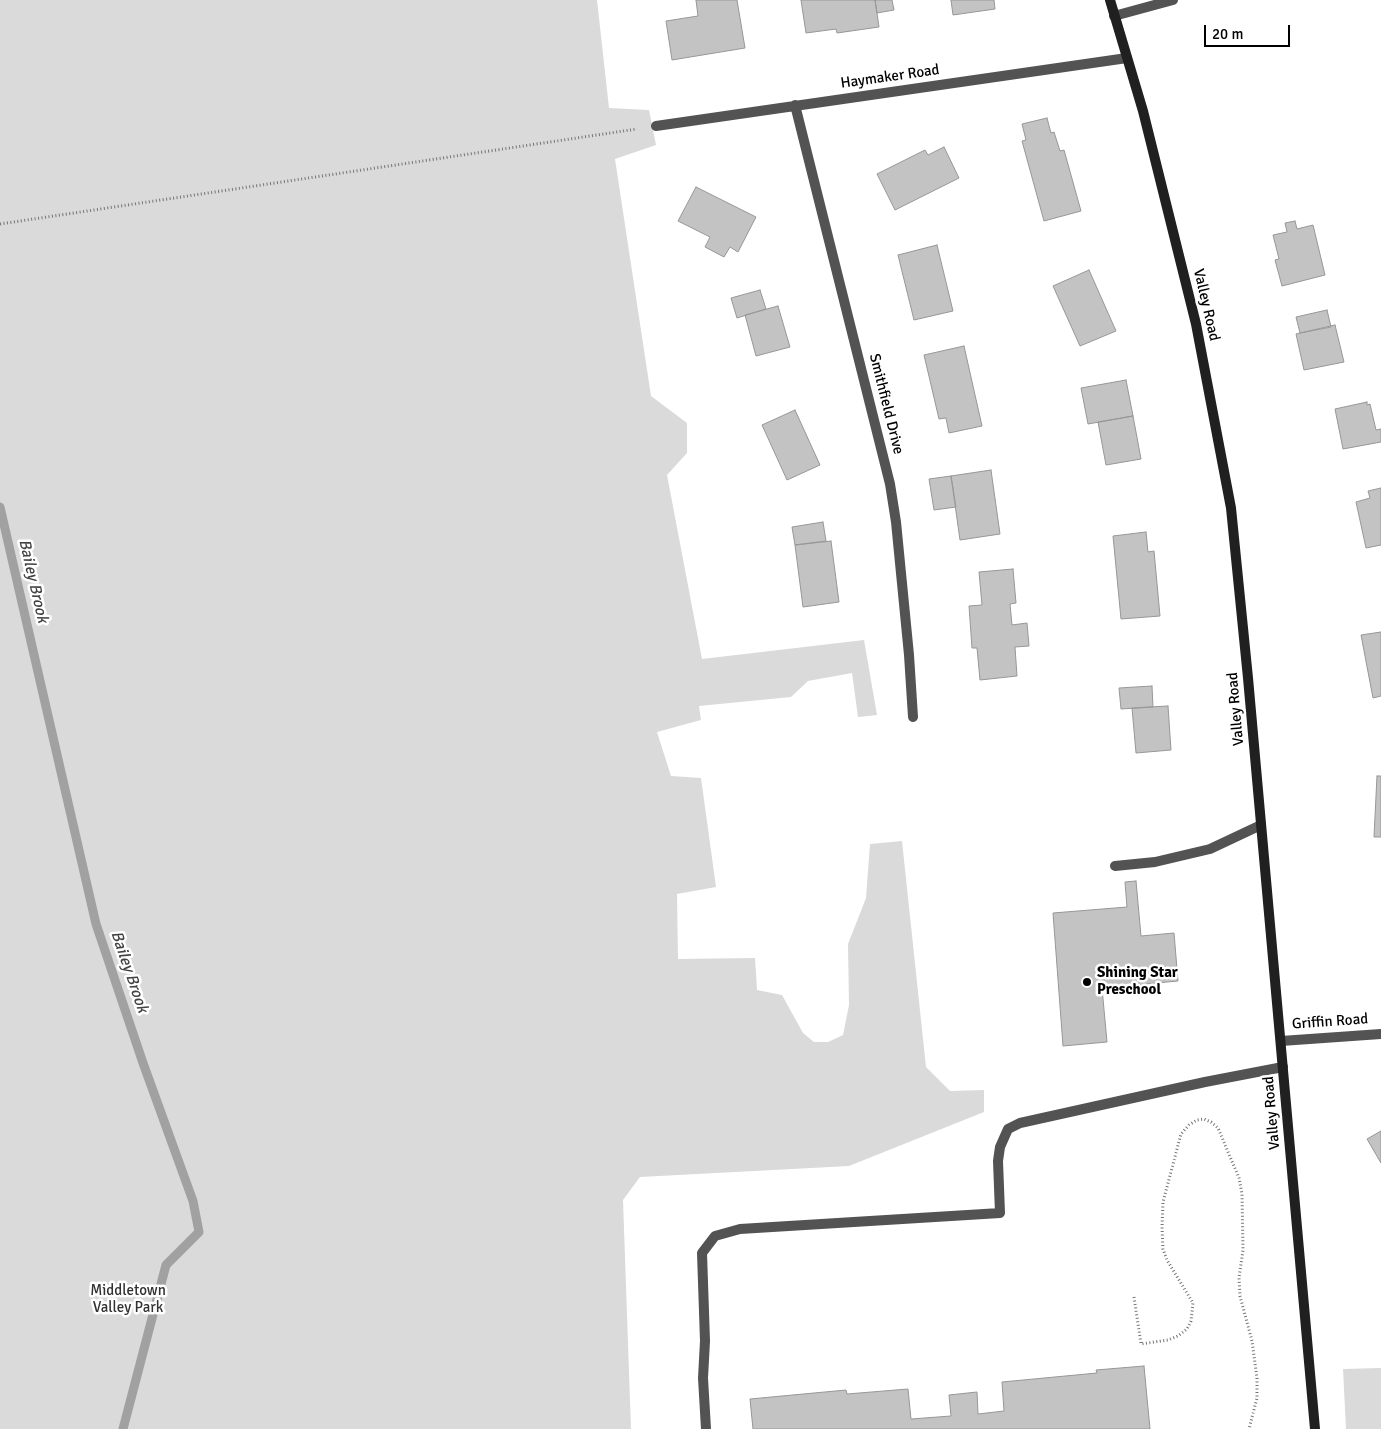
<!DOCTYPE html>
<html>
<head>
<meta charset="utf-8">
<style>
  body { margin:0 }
  #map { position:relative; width:1381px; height:1429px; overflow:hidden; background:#fff; font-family:Signika,sans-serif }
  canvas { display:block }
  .scale { position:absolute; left:1204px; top:25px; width:86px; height:22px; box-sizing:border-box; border:2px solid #000; border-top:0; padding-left:6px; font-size:15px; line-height:18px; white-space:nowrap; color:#000; -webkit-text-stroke:4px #fff; paint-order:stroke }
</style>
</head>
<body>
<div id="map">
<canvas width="1381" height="1429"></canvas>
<div class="scale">20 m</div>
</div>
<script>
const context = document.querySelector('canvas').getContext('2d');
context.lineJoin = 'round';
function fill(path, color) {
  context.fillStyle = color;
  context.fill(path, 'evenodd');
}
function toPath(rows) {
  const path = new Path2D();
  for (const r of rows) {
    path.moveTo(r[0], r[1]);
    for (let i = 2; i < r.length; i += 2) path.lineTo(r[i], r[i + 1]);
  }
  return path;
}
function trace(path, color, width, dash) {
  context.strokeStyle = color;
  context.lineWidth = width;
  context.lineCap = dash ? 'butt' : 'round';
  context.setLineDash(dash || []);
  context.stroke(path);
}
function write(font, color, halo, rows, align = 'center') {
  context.font = font + ' Signika,sans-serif';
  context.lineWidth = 5;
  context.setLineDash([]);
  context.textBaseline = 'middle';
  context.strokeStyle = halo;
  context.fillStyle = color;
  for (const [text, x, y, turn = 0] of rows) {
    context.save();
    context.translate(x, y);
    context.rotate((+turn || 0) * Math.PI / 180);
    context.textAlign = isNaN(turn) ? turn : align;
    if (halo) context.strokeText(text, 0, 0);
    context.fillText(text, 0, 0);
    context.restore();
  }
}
fill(toPath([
  [0,0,597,0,609,108,649,110,656,145,615,159,651,396,687,423,687,453,667,475,702,659,864,640,877,715,858,717,852,673,808,681,791,697,699,706,701,720,657,732,671,776,701,778,716,887,677,894,678,959,755,958,757,990,782,995,803,1033,814,1042,828,1042,843,1035,849,1005,848,944,866,898,870,844,902,841,926,1067,950,1091,984,1090,984,1112,849,1166,640,1177,623,1200,631,1429,0,1429],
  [1381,1368,1381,1429,1346,1429,1343,1369]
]), '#dadada');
trace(toPath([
  [0,507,96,924,143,1063,193,1201,199,1232,166,1265,123,1429]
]), '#a1a1a1', 9);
const building = toPath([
  [696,0,737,0,745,48,672,60,666,21,698,16,696,0],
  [801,0,875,0,879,27,837,33,836,29,806,33,801,0],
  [875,0,892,0,894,10,877,13,875,0],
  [951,0,994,0,995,9,953,15,951,0],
  [1047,118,1051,133,1054,132,1060,151,1064,150,1081,211,1044,221,1022,141,1026,140,1022,124,1047,118],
  [944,147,959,178,895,210,877,174,925,150,928,155,944,147],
  [696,187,756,217,738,252,730,247,724,257,705,247,710,237,678,221,696,187],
  [1295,221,1297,229,1313,225,1325,275,1282,286,1275,260,1279,259,1273,235,1287,232,1285,223,1295,221],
  [937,245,953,311,914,320,898,255,937,245],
  [1089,270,1116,331,1080,346,1053,286,1089,270],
  [760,290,766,309,737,318,731,298,760,290],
  [778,306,790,347,756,356,745,315,778,306],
  [1327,310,1331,327,1300,333,1296,317,1327,310],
  [1335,325,1344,362,1304,370,1296,334,1335,325],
  [964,346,982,426,949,433,946,418,939,419,924,355,964,346],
  [1126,380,1133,416,1088,424,1081,388,1126,380],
  [1367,402,1367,405,1370,404,1376,430,1381,429,1381,442,1343,449,1335,409,1367,402],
  [795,410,820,465,787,480,762,425,795,410],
  [1133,416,1141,459,1106,465,1098,422,1133,416],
  [991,470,1000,534,960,540,951,476,991,470],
  [951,476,956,507,934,510,929,479,951,476],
  [1381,488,1381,545,1366,548,1356,502,1370,498,1368,491,1381,488],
  [823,522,826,541,795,545,792,527,823,522],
  [1146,532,1148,552,1154,551,1160,616,1121,619,1113,536,1146,532],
  [831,541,839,602,803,607,795,545,831,541],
  [1013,569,1016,603,1010,604,1012,625,1027,623,1029,646,1015,647,1017,676,980,680,977,648,972,648,969,606,982,605,979,572,1013,569],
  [1381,632,1381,696,1373,698,1361,635,1381,632],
  [1152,686,1153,707,1121,709,1119,688,1152,686],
  [1168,706,1171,750,1136,753,1132,708,1168,706],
  [1377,776,1381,776,1381,837,1374,837,1377,776],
  [1136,881,1141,936,1174,933,1178,981,1102,988,1107,1042,1063,1046,1053,913,1127,907,1125,882,1136,881],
  [1381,1131,1381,1163,1367,1139,1381,1131],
  [1144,1366,1150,1429,753,1429,750,1399,846,1390,847,1394,908,1389,911,1419,951,1416,949,1395,977,1392,978,1414,1004,1411,1002,1382,1097,1373,1096,1370,1144,1366]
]);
fill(building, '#c3c3c3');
trace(building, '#979797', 1);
trace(toPath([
  [0,224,637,129],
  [1134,1297,1141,1344,1168,1340,1178,1336,1187,1329,1191,1321,1193,1303,1167,1260,1163,1249,1162,1227,1163,1202,1181,1134,1189,1125,1197,1120,1204,1119,1211,1122,1218,1128,1239,1178,1242,1194,1243,1250,1239,1278,1240,1296,1252,1341,1257,1378,1257,1398,1249,1429]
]), '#757575', 3, [1, 2.5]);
trace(toPath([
  [1115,866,1155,862,1210,849,1261,825],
  [706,1429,703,1378,705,1341,702,1253,715,1236,740,1229,1000,1213,998,1161,1000,1147,1008,1129,1020,1123,1205,1082,1283,1067]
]), '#535353', 10);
trace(toPath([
  [1114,16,1173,0],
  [795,105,890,484,896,522,909,655,913,717],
  [656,126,1127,58],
  [1281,1041,1381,1034]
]), '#535353', 10);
trace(toPath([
  [1110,0,1143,111,1196,324,1231,508,1248,678,1315,1429]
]), '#202020', 10);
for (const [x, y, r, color] of [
  [1087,982,5,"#000"]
]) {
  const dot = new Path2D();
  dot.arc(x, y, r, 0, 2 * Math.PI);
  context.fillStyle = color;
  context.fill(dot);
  trace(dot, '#fff', 2);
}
write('15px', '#000', '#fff', [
  ["Haymaker Road",890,77,-8],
  ["Valley Road",1206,305,77],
  ["Smithfield Drive",886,404,76],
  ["Valley Road",1236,709,-95],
  ["Griffin Road",1330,1022,-4],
  ["Valley Road",1272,1113,-95]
]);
write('bold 15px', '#000', '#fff', [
  ["Shining Star",1097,973],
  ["Preschool",1097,990]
], 'left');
write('15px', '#313131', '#fff', [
  ["Middletown",128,1291],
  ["Valley Park",128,1308]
]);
write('italic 16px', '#424242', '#fff', [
  ["Bailey Brook",33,581,77],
  ["Bailey Brook",129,972,71]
]);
</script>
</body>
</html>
